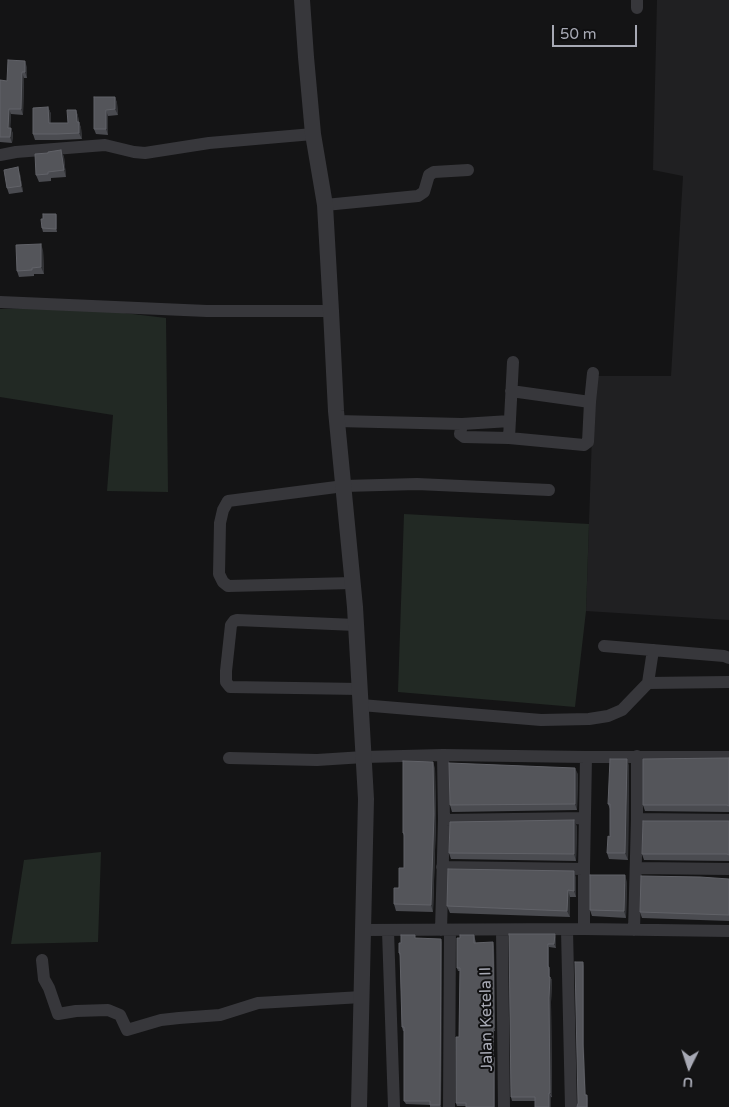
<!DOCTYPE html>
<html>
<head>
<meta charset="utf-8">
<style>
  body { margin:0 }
  #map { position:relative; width:729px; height:1107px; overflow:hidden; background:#141415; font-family:"Varela Round",sans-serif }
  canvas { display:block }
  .north { position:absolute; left:664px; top:1042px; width:50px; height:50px; -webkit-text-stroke:4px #0f0f10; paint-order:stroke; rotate:184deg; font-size:14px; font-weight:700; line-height:20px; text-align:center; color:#a7a9b4 }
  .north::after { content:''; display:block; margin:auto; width:18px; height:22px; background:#a7a9b4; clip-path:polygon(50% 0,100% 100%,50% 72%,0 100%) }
  .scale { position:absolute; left:552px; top:25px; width:85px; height:22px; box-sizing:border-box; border:2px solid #a7a9b4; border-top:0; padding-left:6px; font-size:15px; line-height:18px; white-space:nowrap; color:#a7a9b4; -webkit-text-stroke:4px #0f0f10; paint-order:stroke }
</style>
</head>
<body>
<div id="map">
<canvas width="729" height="1107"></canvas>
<div class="north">U</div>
<div class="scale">50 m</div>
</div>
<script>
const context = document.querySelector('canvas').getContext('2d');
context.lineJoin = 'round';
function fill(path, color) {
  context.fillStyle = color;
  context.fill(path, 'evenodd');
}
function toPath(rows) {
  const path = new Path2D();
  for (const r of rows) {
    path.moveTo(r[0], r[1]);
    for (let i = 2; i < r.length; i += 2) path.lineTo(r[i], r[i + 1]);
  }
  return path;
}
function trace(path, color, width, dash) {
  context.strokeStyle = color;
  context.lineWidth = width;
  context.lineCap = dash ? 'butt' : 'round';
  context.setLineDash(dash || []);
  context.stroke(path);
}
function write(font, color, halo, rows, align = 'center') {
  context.font = font + ' "Varela Round",sans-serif';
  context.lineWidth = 4;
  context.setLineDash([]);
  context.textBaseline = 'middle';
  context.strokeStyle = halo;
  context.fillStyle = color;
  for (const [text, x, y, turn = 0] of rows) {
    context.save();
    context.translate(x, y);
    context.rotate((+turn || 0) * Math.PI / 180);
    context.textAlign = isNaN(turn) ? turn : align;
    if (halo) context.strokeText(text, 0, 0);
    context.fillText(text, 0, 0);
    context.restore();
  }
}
fill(toPath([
  [657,0,729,0,729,620,586,611,594,376,671,376,683,176,653,170]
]), '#202022');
fill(toPath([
  [74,307,166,318,168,492,107,491,113,415,0,397,0,309],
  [404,514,589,524,586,611,575,707,398,692],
  [101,852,98,942,11,944,24,860]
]), '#222924');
trace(toPath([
  [637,8,637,0],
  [0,155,16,152,105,145,134,152,145,153,209,143,313,134],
  [325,205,418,196,424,192,429,175,434,172,468,170],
  [0,302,207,311,331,311],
  [511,391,590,402],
  [337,421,462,424,460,434,464,437,509,438,584,445,588,442,590,402,593,373],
  [462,424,510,421],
  [509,438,513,362],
  [353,583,228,586,223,582,219,574,220,523,223,510,228,501,344,486,417,484,549,490],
  [356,625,237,620,234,621,231,625,226,671,226,682,230,687,360,689],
  [604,646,724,656,729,658],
  [648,683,653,650],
  [361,705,541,720,589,719,608,716,622,710,648,683,729,682],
  [637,756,637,819,729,820],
  [229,758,317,760,364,757,443,755,586,757,729,757],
  [444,820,585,818],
  [442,867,584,869],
  [636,868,729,869],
  [584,929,584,869,586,757],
  [363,930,584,929,729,931],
  [441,930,444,820,443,755],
  [502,930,504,1107],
  [567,930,571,1107],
  [634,930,637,819],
  [388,931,394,1107],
  [42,960,44,979,49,988,58,1014,76,1011,108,1010,120,1015,127,1030,161,1020,179,1018,220,1015,258,1003,362,997],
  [449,1107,450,930]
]), '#37373b', 12);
trace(toPath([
  [302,0,306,57,313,134,325,205,331,311,336,411,355,607,366,799,359,1107]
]), '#37373b', 16);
fill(toPath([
  [27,67,27,78,24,78,23,115,11,114,10,128,11,128,13,134,12,143,0,142,0,80,7,81],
  [115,97,117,103,118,115,108,116,108,135,96,134,94,129],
  [48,107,51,114,51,123,68,123,76,110,78,116,79,122,81,128,82,139,59,140,35,140,33,134],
  [61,150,64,157,66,177,51,178,51,181,39,182,36,175,48,153],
  [20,174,23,192,9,194,7,188],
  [56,214,57,217,57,232,43,232,42,228,43,219],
  [43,250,44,274,34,274,34,276,19,277,17,271],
  [729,758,729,812,645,811,643,805],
  [629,765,628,860,609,859,607,853,610,837,610,809,608,804],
  [435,768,436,820,433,912,396,911,394,904,404,868,404,836,403,833],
  [578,774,577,810,452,812,450,805],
  [729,821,729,861,644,860,642,854],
  [577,826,576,861,451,859,449,853],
  [576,877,576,897,570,897,570,917,450,913,447,906],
  [729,879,729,921,642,918,640,912],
  [627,882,626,918,592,916,590,910],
  [509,934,556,937,556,948,549,947,549,968,550,970,550,977,552,980,551,1002,552,1097,535,1101,512,1101,511,1097],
  [474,935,476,943,494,946,495,1031,494,1031,494,1057,495,1061,466,1106,457,1106,456,1103,459,1037,460,971,458,971,457,968,460,938],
  [416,938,442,942,441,1107,430,1107,430,1105,406,1104,404,1101,404,1031,403,1031,402,1027,400,956,399,953,401,943]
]), '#4a4b50');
fill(toPath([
  [25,61,27,67,27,78,25,72],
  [22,72,24,78,23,115,21,109],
  [115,97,117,103,118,115,115,109],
  [48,107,51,114,51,129,49,123],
  [9,109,11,114,10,134,8,128],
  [76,110,78,116,79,128,77,122],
  [106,110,108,116,108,135,106,129],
  [79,122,81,128,82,139,79,133],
  [11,128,13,134,12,143,10,137],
  [61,150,64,157,66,177,64,170],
  [18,167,20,174,23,192,21,186],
  [56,214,57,217,57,232,56,229],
  [41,244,43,250,44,274,41,267],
  [627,759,629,765,628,860,625,853],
  [433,762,435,768,436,820,433,912,431,905],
  [575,768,578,774,577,810,575,804],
  [574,820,577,826,576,861,574,854],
  [574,871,576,877,576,897,574,891],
  [625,875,627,882,626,918,624,911],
  [568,890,570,897,570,917,567,911],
  [555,934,556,937,556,948,554,944],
  [441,939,442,942,441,1107,440,1105],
  [493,942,494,946,495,1031,494,1028],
  [548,944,549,947,549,968,550,970,550,979,550,977,552,980,551,1002,552,1097,550,1093],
  [583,962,584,966,584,1047,586,1098,585,1095,583,1044],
  [493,1028,494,1031,494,1061,493,1057],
  [494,1057,495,1061,495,1107,494,1107],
  [549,1093,551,1097,551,1107,549,1107],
  [587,1095,588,1098,588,1107,587,1107]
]), '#303134');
const building = toPath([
  [8,60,25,61,25,72,22,72,21,109,9,109,8,128,11,128,10,137,0,137,0,80,7,81,8,60],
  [94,97,115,97,115,109,106,110,106,129,94,129,94,97],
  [48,107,49,123,68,123,67,110,76,110,77,122,79,122,79,133,57,134,33,134,33,108,48,107],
  [61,150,64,170,48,172,48,174,36,175,35,154,48,153,48,152,61,150],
  [18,167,21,186,7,188,4,170,18,167],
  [43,214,56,214,56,229,42,228,41,219,43,219,43,214],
  [41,244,41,267,32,268,32,270,17,271,16,245,41,244],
  [729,758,729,806,727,805,643,805,643,759,729,758],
  [610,759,627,759,625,853,607,853,608,836,610,837,610,804,608,804,610,759],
  [403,761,433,762,434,814,431,905,394,904,394,888,399,888,399,868,404,868,404,833,403,833,403,761],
  [449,763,575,768,575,804,450,805,449,763],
  [574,820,574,854,449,853,450,822,574,820],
  [643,821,729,821,729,855,727,854,642,854,643,821],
  [448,869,574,871,574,891,568,890,567,911,447,906,448,869],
  [590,875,625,875,624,911,590,910,590,875],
  [641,876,700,877,729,879,729,915,640,912,641,876],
  [509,934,555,934,554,944,548,944,548,967,549,967,549,977,550,977,549,998,550,1093,549,1093,549,1107,535,1107,535,1097,511,1097,509,934],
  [401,935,415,935,415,938,441,939,440,1105,430,1105,430,1101,404,1101,404,1027,402,1027,400,953,399,953,399,943,401,943,401,935],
  [460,935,474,935,474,943,493,942,494,1028,493,1028,493,1057,494,1057,494,1107,466,1107,466,1103,456,1103,456,1037,459,1037,460,968,457,968,457,938,460,938,460,935],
  [575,962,583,962,583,1044,585,1095,587,1095,587,1107,577,1107,578,1103,575,962]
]);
fill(building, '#54555a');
trace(building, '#616268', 1);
write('16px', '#a7a9b4', '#0f0f10', [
  ["Jalan Ketela II",487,1019,-91]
]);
</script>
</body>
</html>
